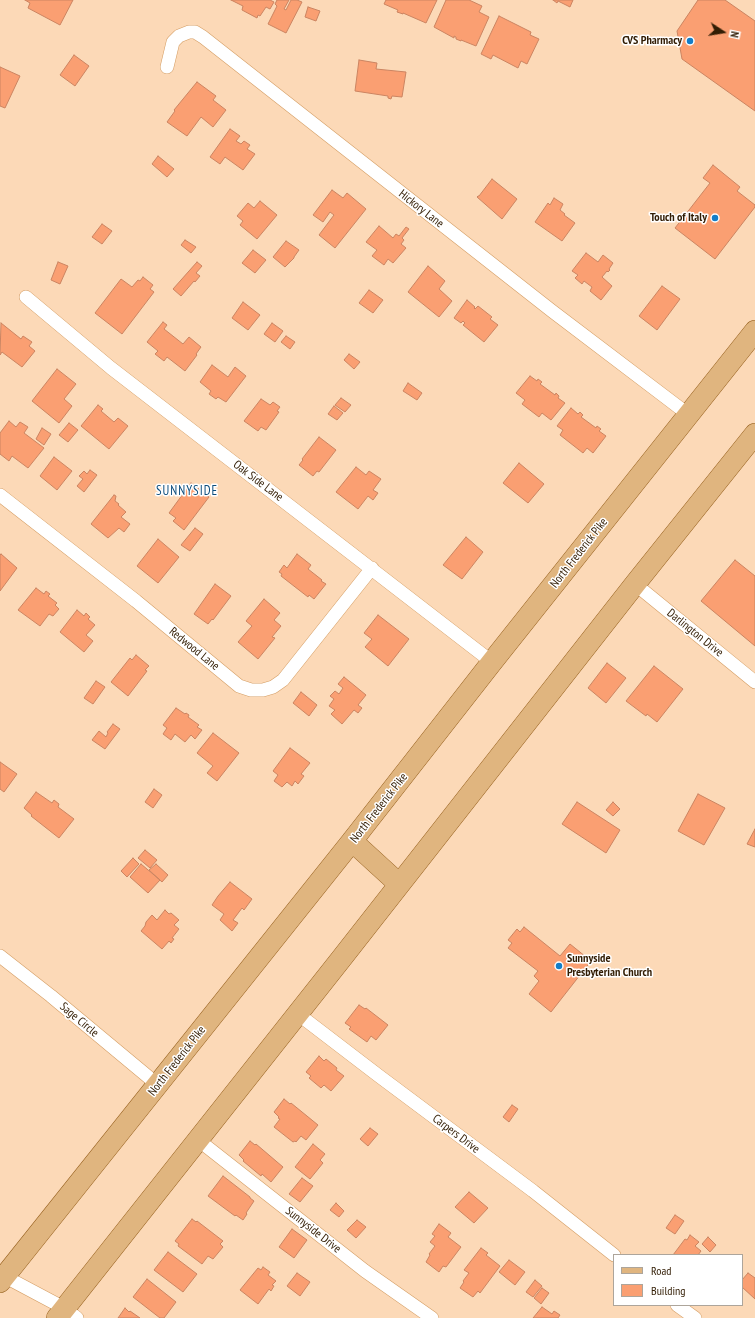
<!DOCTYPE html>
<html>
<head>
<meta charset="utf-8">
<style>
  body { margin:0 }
  #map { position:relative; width:755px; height:1318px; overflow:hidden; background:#fcd9b7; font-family:"PT Sans Narrow",sans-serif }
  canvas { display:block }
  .legend { position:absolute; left:613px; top:1254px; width:130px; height:52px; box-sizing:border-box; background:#fff; border:1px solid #ada59b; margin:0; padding:5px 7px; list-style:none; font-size:12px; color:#321d04 }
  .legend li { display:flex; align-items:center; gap:8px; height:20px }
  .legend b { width:20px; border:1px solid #ada59b }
  .north { position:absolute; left:703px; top:12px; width:40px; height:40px; -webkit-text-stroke:3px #fff; paint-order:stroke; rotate:102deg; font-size:11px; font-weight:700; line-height:16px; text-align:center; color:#321d04 }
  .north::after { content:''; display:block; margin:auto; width:14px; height:18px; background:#321d04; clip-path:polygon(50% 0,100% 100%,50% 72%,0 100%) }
</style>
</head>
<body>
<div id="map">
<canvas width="755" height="1318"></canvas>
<ul class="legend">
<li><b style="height:5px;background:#e0b57f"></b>Road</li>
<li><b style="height:11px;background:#fa9f72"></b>Building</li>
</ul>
<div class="north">N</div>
</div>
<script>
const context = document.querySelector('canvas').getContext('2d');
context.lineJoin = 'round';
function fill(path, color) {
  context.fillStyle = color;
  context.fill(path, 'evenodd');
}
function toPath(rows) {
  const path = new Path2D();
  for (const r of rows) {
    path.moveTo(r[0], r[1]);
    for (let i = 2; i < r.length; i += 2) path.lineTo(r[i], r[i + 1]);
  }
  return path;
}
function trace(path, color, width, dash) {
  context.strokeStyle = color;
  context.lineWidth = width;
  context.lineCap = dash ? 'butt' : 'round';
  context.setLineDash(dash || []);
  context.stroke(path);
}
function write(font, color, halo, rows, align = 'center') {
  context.font = font + ' "PT Sans Narrow",sans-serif';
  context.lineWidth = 3;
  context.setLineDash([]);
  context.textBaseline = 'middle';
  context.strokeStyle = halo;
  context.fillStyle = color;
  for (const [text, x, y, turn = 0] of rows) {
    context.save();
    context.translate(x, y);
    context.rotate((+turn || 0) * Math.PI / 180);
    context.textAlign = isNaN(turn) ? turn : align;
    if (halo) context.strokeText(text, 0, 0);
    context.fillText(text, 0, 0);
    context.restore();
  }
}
const building = toPath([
  [25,0,73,0,60,25,28,8,30,3,25,0],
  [231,0,270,0,274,2,270,9,266,7,260,16,258,15,257,18,242,10,243,6,231,0],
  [277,0,289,0,284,9,286,10,291,0,297,0,302,2,286,33,268,24,277,6,275,4,277,0],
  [386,0,437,0,426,23,403,13,403,14,397,12,398,10,384,4,386,0],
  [446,0,469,0,482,6,479,12,489,17,476,46,461,40,461,41,456,39,456,37,454,36,454,38,434,27,446,0],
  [553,0,573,0,570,7,558,1,557,3,553,0],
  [698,0,725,0,755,21,755,111,682,59,677,31,698,0],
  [308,7,320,11,316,21,305,17,308,7],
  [499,16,531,32,530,35,539,39,527,64,521,61,518,68,493,55,491,59,481,54,499,16],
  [74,55,89,66,75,86,60,75,74,55],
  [359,60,377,63,376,69,406,72,402,97,392,96,391,99,388,98,388,96,355,91,359,60],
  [0,67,20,76,5,108,0,106,0,67],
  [197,82,216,96,213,100,226,110,213,127,201,117,187,136,167,122,175,111,174,110,197,82],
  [230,129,240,136,236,141,241,144,244,141,250,145,247,149,255,154,243,170,225,157,220,164,210,157,230,129],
  [158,156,174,169,167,177,152,164,158,156],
  [713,165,740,187,737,191,755,205,755,207,715,259,675,228,710,183,703,178,713,165],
  [492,179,517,199,502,219,477,197,478,196,479,196,492,179],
  [332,190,343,198,347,193,366,209,335,248,319,235,334,215,330,212,323,222,313,215,332,190],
  [554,198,563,204,560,210,565,214,564,215,575,223,562,241,535,222,548,203,550,205,554,198],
  [260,201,277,215,257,239,240,225,243,221,237,216,248,203,254,208,260,201],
  [102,224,112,231,102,244,92,237,102,224],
  [379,226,393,238,396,234,399,236,406,227,409,229,402,238,404,240,401,244,406,248,393,263,388,259,384,265,372,256,377,250,366,242,379,226],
  [185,240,196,247,191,253,181,245,185,240],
  [286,241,299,250,294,257,294,258,285,267,273,257,286,241],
  [253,250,266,260,255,273,242,263,253,250],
  [586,253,598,262,603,255,613,263,609,269,610,270,608,272,607,271,602,277,612,286,601,300,590,291,592,287,584,281,582,284,575,278,578,275,572,271,586,253],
  [58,262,68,266,60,284,51,280,58,262],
  [197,262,202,266,196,273,200,276,195,282,194,281,181,296,173,289,197,262],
  [428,266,445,281,439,289,452,301,439,317,408,292,428,266],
  [143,277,153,285,150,289,154,292,122,334,95,313,121,279,132,287,138,280,140,281,143,277],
  [662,286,680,299,657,330,639,316,662,286],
  [369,290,383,300,373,313,359,303,369,290],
  [467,300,475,307,474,308,475,309,478,306,492,317,490,319,498,325,484,342,463,325,465,323,463,321,461,323,454,318,467,300],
  [243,302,260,315,248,330,232,318,243,302],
  [163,322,167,325,164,329,183,344,189,337,201,347,196,354,197,355,185,371,167,357,164,361,155,354,158,351,147,342,163,322],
  [1,323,21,339,23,336,32,342,29,346,35,351,22,367,2,352,0,355,1,323],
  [272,323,283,331,275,342,264,334,272,323],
  [286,336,295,342,290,349,281,342,286,336],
  [349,354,360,362,354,369,344,360,349,354],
  [212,365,228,377,235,367,246,376,226,402,218,397,216,399,209,394,211,391,200,382,212,365],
  [57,369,76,384,64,399,72,406,59,423,32,401,57,369],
  [530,376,537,381,538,379,542,382,540,384,555,395,556,393,559,396,558,398,565,403,551,420,542,413,539,417,522,404,525,400,516,393,530,376],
  [408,383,422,393,417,400,403,391,408,383],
  [341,398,351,405,345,412,335,405,341,398],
  [261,399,270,405,273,402,280,407,277,411,279,412,266,430,261,427,258,431,244,421,261,399],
  [98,405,103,409,101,411,114,422,118,418,128,426,109,449,81,426,98,405],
  [334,406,343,413,337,420,328,414,334,406],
  [571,408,578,414,580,412,583,415,581,417,596,428,597,426,601,429,599,431,606,436,593,453,587,448,583,453,560,435,563,430,557,426,571,408],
  [9,421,16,427,20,422,28,427,24,433,44,448,28,468,12,456,9,461,0,454,0,433,9,421],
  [69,423,78,430,68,442,59,435,69,423],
  [42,428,51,434,44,445,36,439,42,428],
  [319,437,336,450,319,472,317,471,313,476,299,465,303,460,302,459,319,437],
  [54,457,72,471,57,490,40,476,54,457],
  [519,463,544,484,528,503,503,483,519,463],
  [356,467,366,475,369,471,381,479,373,490,378,493,373,500,368,496,358,509,336,492,356,467],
  [90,470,97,475,84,492,77,486,83,479,79,476,84,471,87,474,90,470],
  [191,483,209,497,184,530,173,521,176,518,169,513,191,483],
  [114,495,116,496,115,501,119,504,118,505,126,512,121,517,130,524,124,532,119,528,108,538,91,524,114,495],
  [195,528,203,534,190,551,181,545,195,528],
  [466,537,483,552,462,579,443,565,466,537],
  [158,539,179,557,158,583,137,566,158,539],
  [1,554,17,568,0,591,0,555,1,554],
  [297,554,311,565,308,569,322,580,321,581,326,584,314,599,309,595,308,597,281,576,282,574,279,572,284,565,287,568,297,554],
  [735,560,755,576,755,646,701,601,735,560],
  [215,584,231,596,213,620,212,619,208,624,194,614,215,584],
  [36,588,44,594,46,591,50,594,48,596,57,603,55,605,59,609,53,616,49,614,40,626,18,610,36,588],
  [264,599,280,613,274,620,281,626,272,637,275,638,258,659,238,642,252,626,246,621,264,599],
  [77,610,84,616,86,613,90,617,88,619,95,625,86,635,93,641,84,652,60,632,77,610],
  [378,615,409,639,388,666,365,647,372,639,364,633,378,615],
  [136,655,149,666,145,670,147,671,128,696,111,682,130,658,132,660,136,655],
  [607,663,626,678,606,703,588,688,607,663],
  [654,666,683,689,657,722,647,714,646,716,626,701,654,666],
  [344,677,366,695,358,705,362,708,358,713,354,710,342,724,331,714,335,710,329,706,334,699,330,696,335,691,339,694,343,688,338,684,344,677],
  [96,681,105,687,93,704,84,698,96,681],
  [301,692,317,705,309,716,293,703,301,692],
  [176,708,185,714,186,713,189,715,188,717,199,725,197,727,202,730,195,739,191,735,185,742,175,734,171,740,163,734,167,728,163,725,176,708],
  [113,724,120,729,105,749,92,740,99,731,106,737,108,733,107,732,113,724],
  [213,733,239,753,217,781,207,773,213,766,197,753,213,733],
  [290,748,310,763,301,774,304,776,298,784,295,781,292,786,287,782,282,787,274,781,278,775,273,771,290,748],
  [0,762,17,774,4,792,0,789,0,762],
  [154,789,162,795,153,808,145,802,154,789],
  [36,792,52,803,54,800,59,804,58,807,74,819,59,838,31,816,32,815,24,808,36,792],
  [698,794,725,808,704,845,678,831,698,794],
  [577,802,620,830,606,853,562,824,577,802],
  [613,802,620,809,613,816,606,810,613,802],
  [755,829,755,847,747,844,755,829],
  [145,850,157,860,150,868,138,858,145,850],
  [133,858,139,864,127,877,121,871,133,858],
  [141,864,160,880,148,893,130,877,141,864],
  [156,864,168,875,162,882,149,870,156,864],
  [230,882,252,899,244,910,242,908,233,920,238,923,232,931,220,920,224,914,212,905,218,896,230,882],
  [165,910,169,914,171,913,179,920,174,925,179,929,172,938,174,939,171,943,169,941,162,949,141,931,145,926,146,922,152,915,157,920,165,910],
  [524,927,560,956,570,944,591,961,551,1012,529,994,539,981,534,976,538,971,508,948,512,943,508,940,517,929,520,932,524,927],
  [359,1005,365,1009,366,1008,388,1025,376,1040,371,1036,367,1042,349,1029,351,1027,345,1023,359,1005],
  [319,1056,324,1061,326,1059,337,1068,336,1070,344,1076,331,1091,324,1085,321,1088,309,1078,311,1076,306,1072,319,1056],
  [284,1099,290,1104,291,1103,318,1125,306,1140,301,1136,296,1142,295,1141,293,1142,274,1127,280,1119,278,1118,279,1117,274,1112,284,1099],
  [512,1105,518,1109,509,1122,503,1117,512,1105],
  [370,1128,378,1134,368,1146,360,1139,370,1128],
  [250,1141,255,1145,256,1144,283,1167,271,1182,262,1174,261,1176,243,1161,244,1160,239,1155,250,1141],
  [313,1144,325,1154,320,1160,323,1163,310,1179,295,1167,313,1144],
  [223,1176,250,1197,250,1198,254,1201,246,1213,247,1214,243,1220,236,1215,235,1216,208,1196,223,1176],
  [302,1178,313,1186,300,1202,289,1194,302,1178],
  [469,1192,488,1208,474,1223,455,1207,469,1192],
  [336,1203,344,1211,339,1217,330,1210,336,1203],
  [675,1215,684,1221,675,1234,666,1228,675,1215],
  [192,1219,196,1222,197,1221,223,1241,220,1244,223,1247,213,1259,208,1256,202,1264,178,1246,179,1244,175,1241,192,1219],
  [357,1220,366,1227,356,1238,347,1230,357,1220],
  [439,1224,451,1233,448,1237,461,1247,446,1267,443,1266,439,1272,426,1262,430,1255,429,1254,435,1246,430,1242,435,1236,432,1234,439,1224],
  [292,1229,307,1240,294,1258,279,1247,292,1229],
  [690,1235,699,1242,695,1246,701,1251,698,1255,673,1255,685,1239,687,1240,690,1235],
  [708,1237,716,1245,710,1252,702,1244,708,1237],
  [481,1248,488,1253,486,1255,500,1266,480,1293,478,1291,473,1297,460,1288,464,1282,463,1281,469,1273,464,1270,481,1248],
  [168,1252,197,1274,183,1292,154,1270,168,1252],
  [509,1260,525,1272,515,1285,499,1272,509,1260],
  [263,1267,270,1272,268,1275,276,1281,272,1285,274,1286,271,1291,269,1289,258,1304,240,1290,258,1268,261,1270,263,1267],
  [297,1273,310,1282,300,1296,287,1286,297,1273],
  [748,1273,755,1278,755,1299,742,1287,742,1280,748,1273],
  [147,1279,176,1302,164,1318,160,1318,133,1297,147,1279],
  [535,1280,542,1286,533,1297,526,1292,535,1280],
  [542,1288,549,1293,541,1304,534,1298,542,1288],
  [542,1307,552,1314,554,1311,560,1315,558,1318,533,1318,542,1307],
  [125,1308,129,1312,130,1311,140,1318,118,1318,125,1308]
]);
fill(building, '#fa9f72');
trace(building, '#cb8461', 1);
const minor = toPath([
  [167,67,173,42,179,36,189,32,195,32,203,37,552,311,689,415],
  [26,297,111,368,492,662],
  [0,495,136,601,239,686,251,690,263,690,273,687,283,680,372,568],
  [635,584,755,682],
  [0,956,51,996,158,1085],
  [298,1014,379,1076,533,1191,614,1255],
  [197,1139,365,1271,432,1318],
  [0,1274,64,1308,77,1318],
  [677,1305,695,1318]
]);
const primary = toPath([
  [352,841,399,884],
  [0,1282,352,841,492,662,755,331],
  [57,1318,341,959,635,584,755,434]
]);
trace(minor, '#d49d63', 14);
trace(primary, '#955f1d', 22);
trace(minor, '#fff', 13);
trace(primary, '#e0b57f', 21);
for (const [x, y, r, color] of [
  [690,41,4,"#137dc8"],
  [715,218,4,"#137dc8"],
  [559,966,4,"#137dc8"]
]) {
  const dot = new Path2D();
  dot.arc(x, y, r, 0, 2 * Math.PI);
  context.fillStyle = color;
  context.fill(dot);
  trace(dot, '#fff', 1.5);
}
write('bold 12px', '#321d04', '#fff', [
  ["CVS Pharmacy",682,41],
  ["Touch of Italy",707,218],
  ["Sunnyside",567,959,"left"],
  ["Presbyterian Church",567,973,"left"]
], 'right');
write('12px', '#321d04', '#fff', [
  ["Hickory Lane",421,209,38],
  ["Oak Side Lane",258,481,37],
  ["North Frederick Pike",579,553,-52],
  ["Darlington Drive",695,633,39],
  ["Redwood Lane",194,649,39],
  ["North Frederick Pike",379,808,-52],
  ["Sage Circle",79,1020,40],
  ["North Frederick Pike",177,1061,-52],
  ["Carpers Drive",456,1134,37],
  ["Sunnyside Drive",313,1230,38]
]);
context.letterSpacing = '1px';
write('13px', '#0b4c7c', '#fff', [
  ["SUNNYSIDE",187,491]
]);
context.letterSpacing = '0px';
</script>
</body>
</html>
